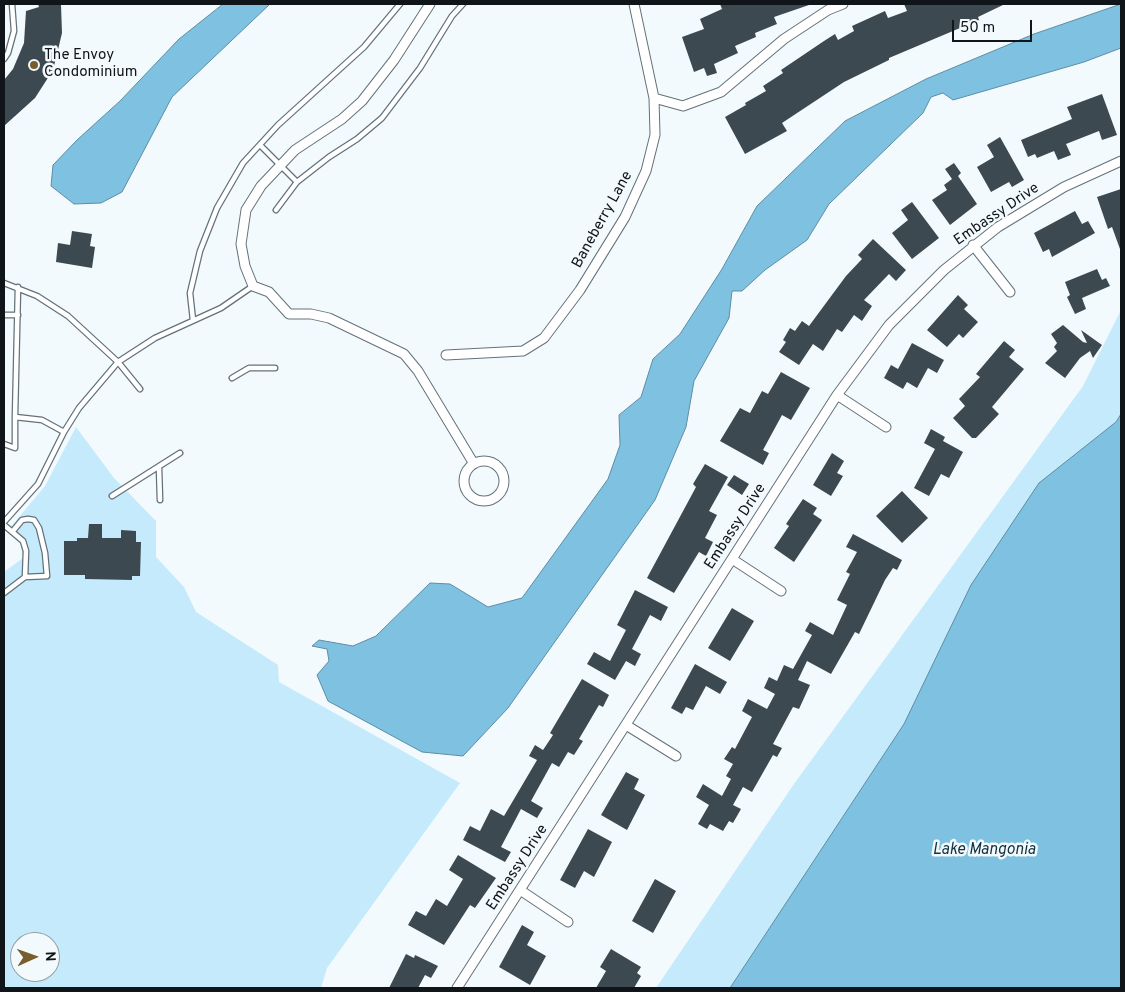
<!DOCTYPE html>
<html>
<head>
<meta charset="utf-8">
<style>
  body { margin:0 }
  #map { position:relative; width:1125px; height:992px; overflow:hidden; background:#f3fafd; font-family:Overpass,sans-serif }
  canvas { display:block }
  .frame { position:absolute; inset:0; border:5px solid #0f1518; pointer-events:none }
  .north { position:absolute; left:10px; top:932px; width:50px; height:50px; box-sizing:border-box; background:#f3fafd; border:1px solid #989ea1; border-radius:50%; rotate:88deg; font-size:14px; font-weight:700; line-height:20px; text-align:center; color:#0f1518 }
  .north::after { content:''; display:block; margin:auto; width:18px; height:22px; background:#785d2f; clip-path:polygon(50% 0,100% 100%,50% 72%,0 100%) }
  .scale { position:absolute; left:952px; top:20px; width:80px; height:22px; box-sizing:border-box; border:2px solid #0f1518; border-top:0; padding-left:6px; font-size:15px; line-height:18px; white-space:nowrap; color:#0f1518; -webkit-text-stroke:4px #f3fafd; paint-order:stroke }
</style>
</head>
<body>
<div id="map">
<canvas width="1125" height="992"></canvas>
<div class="frame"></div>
<div class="north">N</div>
<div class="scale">50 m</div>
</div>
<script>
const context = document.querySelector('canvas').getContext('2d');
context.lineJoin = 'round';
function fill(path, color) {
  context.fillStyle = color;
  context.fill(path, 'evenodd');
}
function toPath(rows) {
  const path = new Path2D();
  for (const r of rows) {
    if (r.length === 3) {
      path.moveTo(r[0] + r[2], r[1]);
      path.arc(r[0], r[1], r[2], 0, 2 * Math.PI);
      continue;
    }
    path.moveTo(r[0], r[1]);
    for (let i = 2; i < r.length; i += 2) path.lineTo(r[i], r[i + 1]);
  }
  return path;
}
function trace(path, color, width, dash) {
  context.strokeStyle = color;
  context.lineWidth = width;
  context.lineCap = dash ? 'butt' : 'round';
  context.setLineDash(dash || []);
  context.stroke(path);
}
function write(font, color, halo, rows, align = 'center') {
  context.font = font + ' Overpass,sans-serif';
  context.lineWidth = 5;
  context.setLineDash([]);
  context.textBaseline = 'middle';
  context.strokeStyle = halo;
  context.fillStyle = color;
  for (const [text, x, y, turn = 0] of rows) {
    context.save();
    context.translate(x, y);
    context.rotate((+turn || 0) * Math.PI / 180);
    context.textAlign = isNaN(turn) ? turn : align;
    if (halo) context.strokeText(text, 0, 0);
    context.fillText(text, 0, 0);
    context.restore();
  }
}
fill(toPath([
  [1121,310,1121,414,904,724,730,988,656,988,794,784,1083,386],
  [76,427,114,478,156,521,156,557,184,587,196,612,278,665,279,682,460,783,327,968,321,988,4,988,4,572,23,558,20,541,9,529,45,486],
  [20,942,50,942,50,972,20,972]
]), '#c5eafb');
const water = toPath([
  [223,4,270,4,172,97,122,192,101,203,74,204,51,186,53,165,77,140,120,101,179,39,223,4],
  [1121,4,1121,48,1084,62,953,100,943,93,931,97,923,113,829,204,807,240,765,270,742,291,732,291,729,318,694,381,686,427,655,500,508,708,463,756,422,752,328,701,317,675,329,661,327,649,312,646,319,640,353,646,376,636,430,583,450,584,488,607,522,598,608,479,620,445,619,415,641,397,653,359,680,334,722,269,757,206,845,121,926,79,1034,34,1121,4],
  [1121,414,1121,988,730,988,904,724,971,585,1039,483,1116,422,1121,414]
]);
fill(water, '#7fc1e0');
trace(water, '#5d8da4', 1);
fill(toPath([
  [38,4,61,5,62,33,57,54,53,70,35,98,4,126,4,80,13,69,24,43,26,11,39,7],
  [720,4,808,4,809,5,774,17,777,24,755,33,756,37,735,46,738,53,714,64,717,73,707,76,704,68,694,72,682,37,704,29,700,19,722,9],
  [904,4,1005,4,978,17,979,20,889,58,889,60,844,82,782,123,787,131,745,154,725,117,746,105,745,103,766,91,763,86,783,73,781,70,824,41,835,34,838,40,854,31,852,26,885,11,888,18,907,11],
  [1102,94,1117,135,1102,140,1099,131,1066,144,1071,155,1058,160,1054,151,1037,158,1035,154,1028,157,1021,140,1072,119,1067,107],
  [1000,137,1024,180,1012,187,1009,182,991,192,977,167,994,157,987,145],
  [954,163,961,173,958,176,977,204,950,225,932,200,947,190,944,185,952,179,945,169],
  [1121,189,1121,249,1120,249,1112,227,1108,229,1097,197],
  [912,202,939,238,912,259,892,233,908,220,901,210],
  [1075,211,1082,224,1088,221,1095,233,1052,257,1049,249,1043,252,1034,233],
  [72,231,92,234,90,246,95,247,92,268,56,262,58,243,70,245],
  [873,239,906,270,896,281,889,274,864,300,872,306,862,321,854,315,842,332,837,329,823,351,813,344,799,365,779,352,786,342,783,340,790,328,795,331,802,321,809,326,846,276,862,259,858,255],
  [1097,269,1102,280,1106,278,1110,286,1082,298,1086,309,1075,314,1067,297,1070,295,1065,282],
  [958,295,968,305,964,309,978,322,963,338,959,334,947,347,927,330],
  [1063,325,1083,342,1087,343,1081,330,1102,345,1093,358,1090,351,1080,358,1065,378,1045,363,1057,351,1054,347,1057,343,1051,334],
  [1004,341,1015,350,1009,357,1024,369,992,407,999,414,976,438,972,438,953,418,965,406,959,399,980,377,976,374],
  [912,343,944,360,937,373,928,368,917,388,907,382,903,389,884,378,891,365,898,369],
  [781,372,810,388,791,420,782,415,763,450,769,453,763,465,720,441,740,408,750,413,762,391,768,394],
  [931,429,945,437,943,441,963,452,949,478,941,474,929,496,914,488,935,449,924,443],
  [832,453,844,461,837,473,843,476,831,496,813,485],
  [705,464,728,477,709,511,717,515,705,538,713,542,706,556,699,552,674,593,647,578,696,487,693,484],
  [734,475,749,484,742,495,727,485],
  [902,491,928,518,902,543,876,516],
  [803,499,817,508,813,514,822,520,794,562,774,548,789,526,786,524],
  [89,524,102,524,102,538,121,538,121,530,136,531,136,542,141,542,140,576,132,576,132,580,85,579,85,575,64,575,64,541,77,541,77,538,88,538],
  [853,534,902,560,897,570,893,568,885,580,859,634,855,632,831,674,807,661,798,680,810,685,799,709,793,707,773,744,782,748,777,757,773,755,752,792,743,787,733,805,741,809,733,823,729,821,723,831,710,824,707,829,698,824,709,805,696,797,703,784,722,796,731,779,726,776,733,764,724,759,732,747,735,749,752,717,742,711,748,699,767,709,775,694,764,688,769,677,777,681,784,665,793,669,812,635,805,631,810,622,833,635,847,605,837,600,850,574,846,572,857,552,846,547],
  [635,590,668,607,661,621,650,615,632,649,641,654,635,666,626,661,615,680,587,664,594,652,610,661,626,630,617,625],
  [732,608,754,621,730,661,708,648],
  [695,664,727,682,720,694,706,686,693,710,686,707,682,714,671,708],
  [582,679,609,695,603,707,599,705,579,739,583,741,574,755,568,752,559,767,552,763,531,801,543,808,537,818,521,809,501,847,511,852,505,862,463,840,470,826,480,831,491,809,504,816,537,760,529,756,535,745,543,750,553,735,550,733],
  [626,772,639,779,634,789,645,795,627,830,601,815],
  [588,829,612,842,594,877,584,871,575,888,560,880],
  [458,855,496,878,475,908,470,905,444,945,408,925,416,911,426,916,436,899,447,906,463,879,449,870],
  [655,879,676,891,653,933,632,921],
  [522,925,534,932,527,945,546,956,530,985,499,967],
  [611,949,641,967,637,973,641,976,634,988,596,988,606,971,600,967],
  [406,954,414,958,415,955,438,966,431,978,425,975,418,988,389,988]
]), '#3c4950');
const lane = toPath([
  [4,59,8,53,14,31,12,4],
  [260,145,297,182,329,157,357,139,382,118,420,68,452,16,463,4],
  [276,210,297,182],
  [4,283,37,296,68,316,118,362,140,389],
  [18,287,15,417,42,420,64,432],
  [4,315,18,315],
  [193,320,190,293,200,251,217,208,243,163,278,125,364,47,400,4],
  [232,378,249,368,275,368],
  [4,444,15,448,15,417],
  [159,468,160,500],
  [112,496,180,453],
  [4,522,38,484,64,432,79,408,118,362,155,338,221,308,253,286],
  [4,525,23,541,26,551,25,577,4,593],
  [13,531,22,520,28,519,34,520,39,528,45,553,47,576,25,577]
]);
const street = toPath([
  [430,4,394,60,362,101,342,119,295,150,261,186,246,210,241,244,245,266,253,286,269,292,289,314,311,314,329,318,404,354,418,371,474,464],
  [654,98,683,106,721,92,784,39,828,10,843,4],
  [973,245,1010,292],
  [446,355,523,351,544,338,580,290,625,217,646,171,655,135,654,98,634,4],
  [837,395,886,427],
  [484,481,20],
  [732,559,781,591],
  [626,725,676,756],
  [520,890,568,922],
  [457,988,837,395,889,325,944,270,998,227,1064,187,1121,161]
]);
trace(lane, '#637279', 7);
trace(street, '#637279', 11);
trace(lane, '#fff', 4.5);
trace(street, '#fff', 9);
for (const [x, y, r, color] of [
  [34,65,5,"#785d2f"]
]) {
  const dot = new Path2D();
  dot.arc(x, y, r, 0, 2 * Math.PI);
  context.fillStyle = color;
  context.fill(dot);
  trace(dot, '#f3fafd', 2);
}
write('15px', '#0f1518', '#f3fafd', [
  ["The Envoy",44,56],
  ["Condominium",44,73]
], 'left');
write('15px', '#0f1518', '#f3fafd', [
  ["Embassy Drive",997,215,-34],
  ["Baneberry Lane",603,220,-61],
  ["Embassy Drive",736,527,-57],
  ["Embassy Drive",518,868,-57]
]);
write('italic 16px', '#12323f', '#f3fafd', [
  ["Lake Mangonia",984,851]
]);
</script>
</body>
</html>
